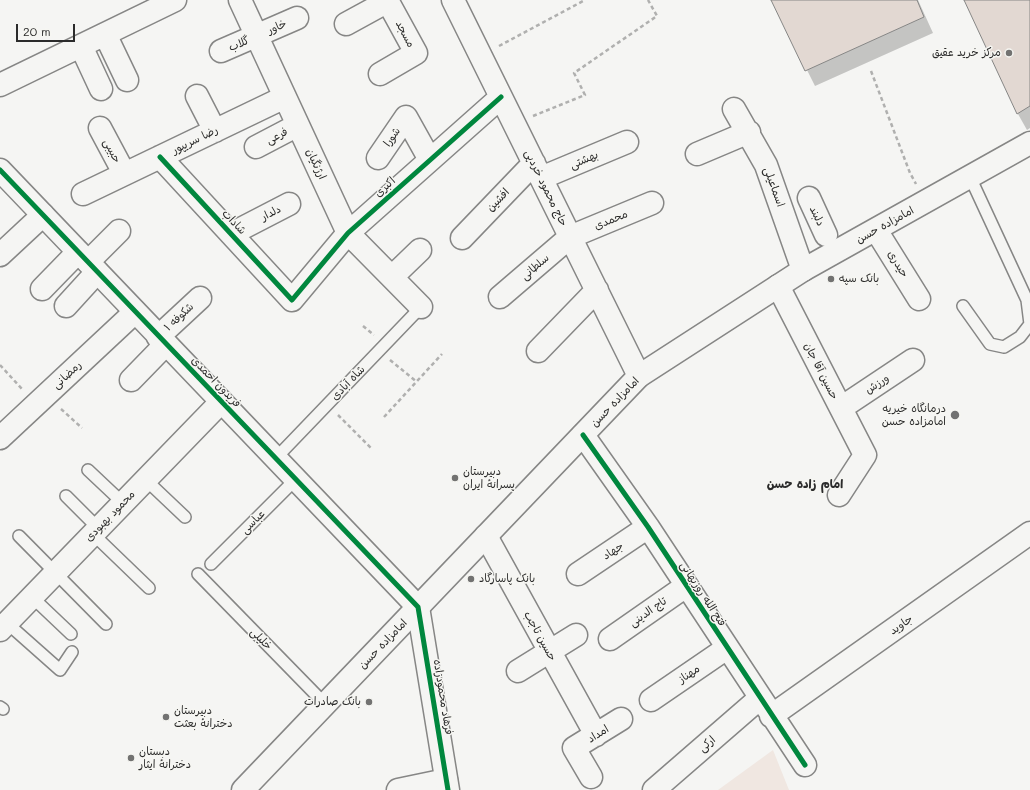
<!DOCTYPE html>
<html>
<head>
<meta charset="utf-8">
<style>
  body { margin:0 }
  #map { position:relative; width:1030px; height:790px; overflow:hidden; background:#f5f5f3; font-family:Mali,sans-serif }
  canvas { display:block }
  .scale { position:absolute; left:16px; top:24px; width:59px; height:18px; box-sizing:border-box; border:2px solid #2b2b2b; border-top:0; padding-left:5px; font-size:12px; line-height:14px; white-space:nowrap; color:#2b2b2b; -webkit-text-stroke:3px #f6f6f2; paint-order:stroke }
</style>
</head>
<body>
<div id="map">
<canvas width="1030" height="790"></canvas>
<div class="scale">20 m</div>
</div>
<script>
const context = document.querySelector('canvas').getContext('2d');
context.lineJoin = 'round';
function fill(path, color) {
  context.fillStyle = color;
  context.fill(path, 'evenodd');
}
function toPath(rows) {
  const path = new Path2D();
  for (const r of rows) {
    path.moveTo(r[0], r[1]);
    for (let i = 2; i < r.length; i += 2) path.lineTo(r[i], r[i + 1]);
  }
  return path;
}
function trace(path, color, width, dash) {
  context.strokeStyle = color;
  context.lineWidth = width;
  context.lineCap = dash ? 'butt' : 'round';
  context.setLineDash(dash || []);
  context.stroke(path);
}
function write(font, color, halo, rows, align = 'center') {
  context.font = font + ' Mali,"Playpen Sans Arabic",sans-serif';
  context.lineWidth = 3;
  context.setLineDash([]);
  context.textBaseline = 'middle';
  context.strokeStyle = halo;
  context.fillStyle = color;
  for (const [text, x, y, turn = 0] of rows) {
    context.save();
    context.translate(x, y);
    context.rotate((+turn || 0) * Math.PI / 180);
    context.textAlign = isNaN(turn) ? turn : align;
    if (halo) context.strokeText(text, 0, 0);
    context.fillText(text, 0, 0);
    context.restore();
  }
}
fill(toPath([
  [773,750,789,790,718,790]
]), '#f0e7e1');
fill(toPath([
  [772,0,918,0,933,33,815,86],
  [965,0,1030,0,1030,128,1027,130,1018,114]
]), '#0003');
const building = toPath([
  [771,0,917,0,924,17,805,71,771,0],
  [964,0,1030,0,1030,106,1017,114,964,0]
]);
fill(building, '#e2d8d2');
trace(building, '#868685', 1);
const service = toPath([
  [963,306,990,344,1004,347,1020,337,1030,324,1027,300,970,177],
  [275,459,421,307],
  [88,470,123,503],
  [146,480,185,517],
  [66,496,98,528],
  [93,534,149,588],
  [19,536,106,624],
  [211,564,295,480],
  [198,574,325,704],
  [32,597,71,634],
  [7,623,60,670,72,652],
  [0,707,3,709]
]);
const minor = toPath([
  [240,0,348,233,421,307],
  [453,0,639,376],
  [346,24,388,1],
  [105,34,127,80],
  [81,46,101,89],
  [221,51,297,18],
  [380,74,416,53,387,0],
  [0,85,175,0],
  [197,96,215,131],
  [734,109,766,165,803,270],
  [100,128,124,173],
  [256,147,298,125],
  [697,154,749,132],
  [160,157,292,300,348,233,501,97],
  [378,158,406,117,430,160],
  [541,178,627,142],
  [83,194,285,97],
  [809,198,826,235],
  [876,230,919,299],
  [231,234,289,204],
  [462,238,534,163],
  [0,255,43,215],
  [88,262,119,231],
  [392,277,420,250],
  [778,286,865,455,839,495],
  [42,289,78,252],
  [500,297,570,237,652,203],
  [66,306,97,272],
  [158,337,200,298],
  [538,351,597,290],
  [131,380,166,344],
  [841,408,913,360],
  [583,435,648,527,805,765],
  [0,438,135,312],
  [486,536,596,735],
  [578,574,648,527],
  [0,630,221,402],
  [610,639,686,586],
  [518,671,576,635],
  [651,700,727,648],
  [771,716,1030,533],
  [591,777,574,748,621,719],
  [398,790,446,780],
  [654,790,760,698]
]);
const tertiary = toPath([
  [0,170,418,607,448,790]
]);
const secondary = toPath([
  [243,790,639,376,803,270,1030,143]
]);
trace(service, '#868685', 14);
trace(minor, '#868685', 25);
trace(tertiary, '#868685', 25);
trace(secondary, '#868685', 25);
trace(toPath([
  [499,46,585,0],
  [871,71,910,173,916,184],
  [533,116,585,95,574,73,657,16,648,0],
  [363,326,374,335],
  [390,360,417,382],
  [0,365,22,389],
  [61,409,82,428],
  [338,415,371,448],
  [384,417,442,354]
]), '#b0b0af', 2.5, [4, 3]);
trace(service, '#f5f5f3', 11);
trace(minor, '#f5f5f3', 22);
trace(tertiary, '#f5f5f3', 22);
trace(secondary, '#f5f5f3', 22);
trace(toPath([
  [160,157,292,300,348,233,501,97],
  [0,170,418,607,448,790],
  [583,435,648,527,805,765]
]), '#00873e', 5);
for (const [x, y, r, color] of [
  [1009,53,4,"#727271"],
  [831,279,4,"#727271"],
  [955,415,5,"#727271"],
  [455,478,4,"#727271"],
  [471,579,4,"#727271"],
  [369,702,4,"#727271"],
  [166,717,4,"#727271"],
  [131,758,4,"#727271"]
]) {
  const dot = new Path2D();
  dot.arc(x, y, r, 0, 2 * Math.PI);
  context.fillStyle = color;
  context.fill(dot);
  trace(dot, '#f6f6f2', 1.5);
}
write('11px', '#2b2b2b', '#f6f6f2', [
  ["خاور",277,27,-24],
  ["مسجد",405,34,62],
  ["گلاب",239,44,-23],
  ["فرعی",277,136,-27],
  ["شورا",392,137,-55],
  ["رضا سریپور",195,140,-26],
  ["حبیبی",112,151,63],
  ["بهشتی",584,160,-23],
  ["ارژنگیان",316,164,65],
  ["اکبری",385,187,-42],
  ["اسماعیلی",774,187,70],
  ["حاج محمود خردپی",546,188,64],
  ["افشین",498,200,-46],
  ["دلدار",271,213,-27],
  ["دلبند",817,216,65],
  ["محمدی",611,220,-22],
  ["شاداب",234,222,47],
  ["امامزاده حسن",885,225,-29],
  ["حیدری",898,264,59],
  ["سلطانی",535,267,-41],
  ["شکوفه ۱",179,317,-43],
  ["حسین آقا جان",821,371,63],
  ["رمضانی",67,375,-43],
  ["فریدون احمدی",216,382,46],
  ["شاه آبادی",348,383,-46],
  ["ورزش",877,384,-33],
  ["امامزاده حسن",615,402,-46],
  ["محمود بهبودی",110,516,-46],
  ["عباسی",253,522,-45],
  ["جهاد",613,551,-34],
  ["فتح الله روزبهانی",703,594,57],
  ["تاج الدینی",648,612,-35],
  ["جاوید",901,625,-35],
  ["حسین تاجب",540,636,61],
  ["خلیلی",261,639,46],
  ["امامزاده حسن",383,644,-46],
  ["مهناز",689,674,-34],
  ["فرهاد محمودزاده",443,697,81],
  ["امداد",598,734,-32],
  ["ارکی",707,744,-41]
]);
write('11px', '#2b2b2b', '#f6f6f2', [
  ["مرکز خرید عقیق",1001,53,"right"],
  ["بانک سپه",839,279],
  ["درمانگاه خیریه",946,409,"right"],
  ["امامزاده حسن",946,422,"right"],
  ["دبیرستان",463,472],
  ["پسرانهٔ ایران",463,485],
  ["بانک پاسارگاد",479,579],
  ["بانک صادرات",361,702,"right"],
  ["دبیرستان",174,711],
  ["دخترانهٔ بعثت",174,724],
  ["دبستان",139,752],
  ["دخترانهٔ ایثار",139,765]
], 'left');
write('bold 12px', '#2b2b2b', '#f6f6f2', [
  ["امام زاده حسن",805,484]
]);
</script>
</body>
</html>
